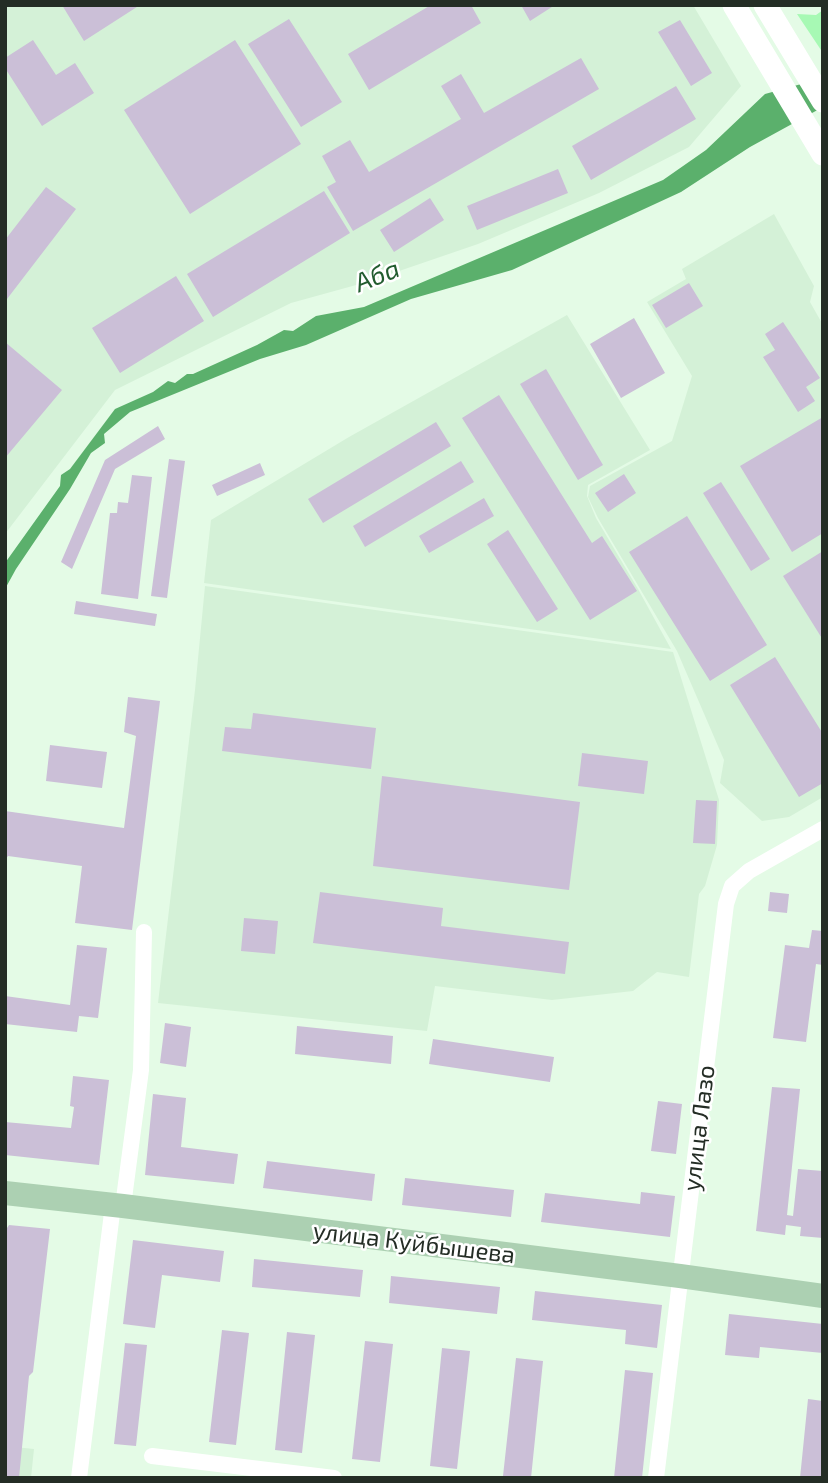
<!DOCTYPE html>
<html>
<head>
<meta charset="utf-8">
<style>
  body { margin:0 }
  #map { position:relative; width:828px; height:1483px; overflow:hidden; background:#e4fbe6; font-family:"Exo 2",sans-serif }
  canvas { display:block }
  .frame { position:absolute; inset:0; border:7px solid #242d25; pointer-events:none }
</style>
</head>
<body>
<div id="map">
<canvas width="828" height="1483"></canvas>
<div class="frame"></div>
</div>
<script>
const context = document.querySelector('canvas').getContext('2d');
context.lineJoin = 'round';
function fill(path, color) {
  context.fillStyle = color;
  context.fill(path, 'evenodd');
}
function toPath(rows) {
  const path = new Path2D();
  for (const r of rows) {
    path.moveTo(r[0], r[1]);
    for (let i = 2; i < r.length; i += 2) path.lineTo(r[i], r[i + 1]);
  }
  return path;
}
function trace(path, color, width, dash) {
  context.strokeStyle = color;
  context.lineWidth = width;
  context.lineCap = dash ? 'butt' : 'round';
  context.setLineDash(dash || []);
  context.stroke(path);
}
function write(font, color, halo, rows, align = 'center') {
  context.font = font + ' "Exo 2",sans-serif';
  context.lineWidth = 5;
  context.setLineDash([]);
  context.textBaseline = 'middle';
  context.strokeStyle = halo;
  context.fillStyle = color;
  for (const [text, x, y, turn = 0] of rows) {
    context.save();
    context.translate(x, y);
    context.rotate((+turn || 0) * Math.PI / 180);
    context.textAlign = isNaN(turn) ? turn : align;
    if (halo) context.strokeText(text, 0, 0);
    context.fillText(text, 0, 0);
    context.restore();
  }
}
fill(toPath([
  [5,5,693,5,741,86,689,147,599,193,478,244,367,282,291,303,115,390,5,534],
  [774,214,814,286,810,302,823,325,823,797,789,817,762,821,720,783,724,760,677,651,598,518,588,497,590,486,672,441,692,376,647,302,686,279,682,269],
  [567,315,650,450,588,485,587,496,596,518,638,589,671,649,204,583,211,520,349,437],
  [205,586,673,652,719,800,717,845,705,886,699,894,689,977,657,972,633,991,552,1000,435,986,427,1031,158,1003,195,690],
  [5,1446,34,1449,31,1478,5,1478]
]), '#d4f1d7');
fill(toPath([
  [823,10,823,53,797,14,816,15]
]), '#a7f9b4');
fill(toPath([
  [823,78,823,107,750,147,681,192,512,270,411,299,306,345,260,359,130,412,104,434,105,443,91,453,70,489,16,569,5,589,5,563,60,486,61,475,70,469,115,409,153,392,168,381,175,383,187,374,193,374,257,345,284,330,293,331,316,316,364,307,663,180,706,150,765,94]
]), '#5bb06c');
fill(toPath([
  [62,5,140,5,84,41],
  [431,5,471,5,481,23,369,90,348,54],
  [521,5,555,5,530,21],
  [289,19,342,102,301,127,248,44],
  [680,20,712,73,691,86,658,32],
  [33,40,56,75,75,63,94,93,42,126,5,68,5,58],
  [235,40,301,144,190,214,124,110],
  [581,58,599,89,353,231,327,187,336,182,322,156,350,140,369,172,461,119,441,86,461,74,484,113],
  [676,86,696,119,591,180,572,146],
  [558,169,568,193,477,230,467,206],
  [46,187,76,209,7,299,5,297,5,240],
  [324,191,350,233,213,317,187,274],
  [430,198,444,220,394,252,380,230],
  [176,276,204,321,120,373,92,328],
  [689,283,703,306,666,328,652,305],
  [634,318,665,373,621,398,590,344],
  [783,322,820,378,806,387,815,401,798,412,763,357,775,350,765,334],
  [5,342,62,390,5,458],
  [546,369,603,465,578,480,520,384],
  [499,395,592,543,602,536,637,591,590,620,462,418],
  [823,417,823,533,792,552,740,466],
  [436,422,451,446,323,523,308,499],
  [158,426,165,439,115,469,72,569,61,562,105,460],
  [169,459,185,461,167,598,151,596],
  [461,461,474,482,365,547,353,526],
  [260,463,265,475,217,496,212,485],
  [624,474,636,493,608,512,595,493],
  [132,475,152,477,138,599,101,594,110,513,117,513,118,502,128,503],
  [721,482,770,559,751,571,703,493],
  [484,498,494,516,429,553,419,536],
  [687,516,767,645,710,681,629,552],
  [508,530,558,609,537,622,487,544],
  [823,551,823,640,783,576],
  [76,601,157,614,155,626,74,614],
  [775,657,823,734,823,783,799,797,730,685],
  [128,697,160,701,132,930,75,923,82,866,8,856,5,860,5,811,124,828,136,736,124,732],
  [253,713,376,728,371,769,222,751,225,727,251,729],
  [50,745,107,752,102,788,46,781],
  [582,753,648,761,644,794,578,786],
  [382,776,580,802,569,890,373,866],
  [696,800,717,801,715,844,693,843],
  [320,892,443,908,441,926,569,942,565,974,313,943],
  [770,892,789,894,787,913,768,911],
  [244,918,278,921,275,954,241,951],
  [812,930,823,931,823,965,816,964,806,1042,773,1038,785,945,809,948],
  [77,945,107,948,98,1018,79,1016,77,1032,5,1024,5,996,70,1005],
  [165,1023,191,1027,186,1067,160,1063],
  [297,1026,393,1036,391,1064,295,1054],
  [433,1039,554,1057,550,1082,429,1064],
  [73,1076,109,1080,99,1165,5,1155,5,1122,71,1128,74,1107,70,1106],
  [772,1087,800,1089,787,1215,793,1216,798,1169,823,1171,823,1238,800,1236,801,1227,786,1225,785,1235,756,1231],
  [153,1094,186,1098,181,1147,238,1154,234,1184,145,1175],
  [658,1101,682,1104,676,1154,651,1151],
  [267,1161,375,1174,372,1201,263,1188],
  [405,1178,514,1190,511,1217,402,1205],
  [641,1192,675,1196,670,1237,541,1222,545,1193,640,1204],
  [9,1225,50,1229,33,1372,29,1376,19,1478,5,1478,5,1227,7,1228],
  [133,1240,224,1251,220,1282,162,1275,155,1328,123,1324],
  [254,1259,363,1270,360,1297,252,1287],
  [391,1276,500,1287,497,1314,389,1303],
  [535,1291,662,1305,657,1348,625,1344,626,1330,532,1320],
  [729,1314,823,1324,823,1353,760,1347,759,1358,725,1355],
  [222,1330,249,1333,236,1445,209,1442],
  [287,1332,315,1335,302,1453,275,1450],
  [365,1341,393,1344,380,1462,352,1459],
  [125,1343,147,1345,136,1446,114,1444],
  [442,1348,470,1351,457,1469,430,1466],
  [516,1358,543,1361,531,1478,503,1476],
  [625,1370,653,1373,642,1478,614,1478],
  [808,1399,823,1401,823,1478,800,1478]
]), '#cbbfd7');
trace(toPath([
  [123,1206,141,1070,144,932],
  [152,1456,334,1478],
  [79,1478,113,1205],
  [656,1478,726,904,732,886,749,871,823,829]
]), '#fff', 16);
trace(toPath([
  [734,5,823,154],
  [765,5,823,101]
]), '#fff', 23);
trace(toPath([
  [5,1193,123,1206,680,1276,823,1296]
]), '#acd0b2', 24);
write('24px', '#242d25', '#fff', [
  ["улица Лазо",699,1128,-83],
  ["улица Куйбышева",414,1243,7]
]);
write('italic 26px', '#225c2f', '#fff', [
  ["Аба",377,276,-22]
]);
</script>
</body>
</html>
